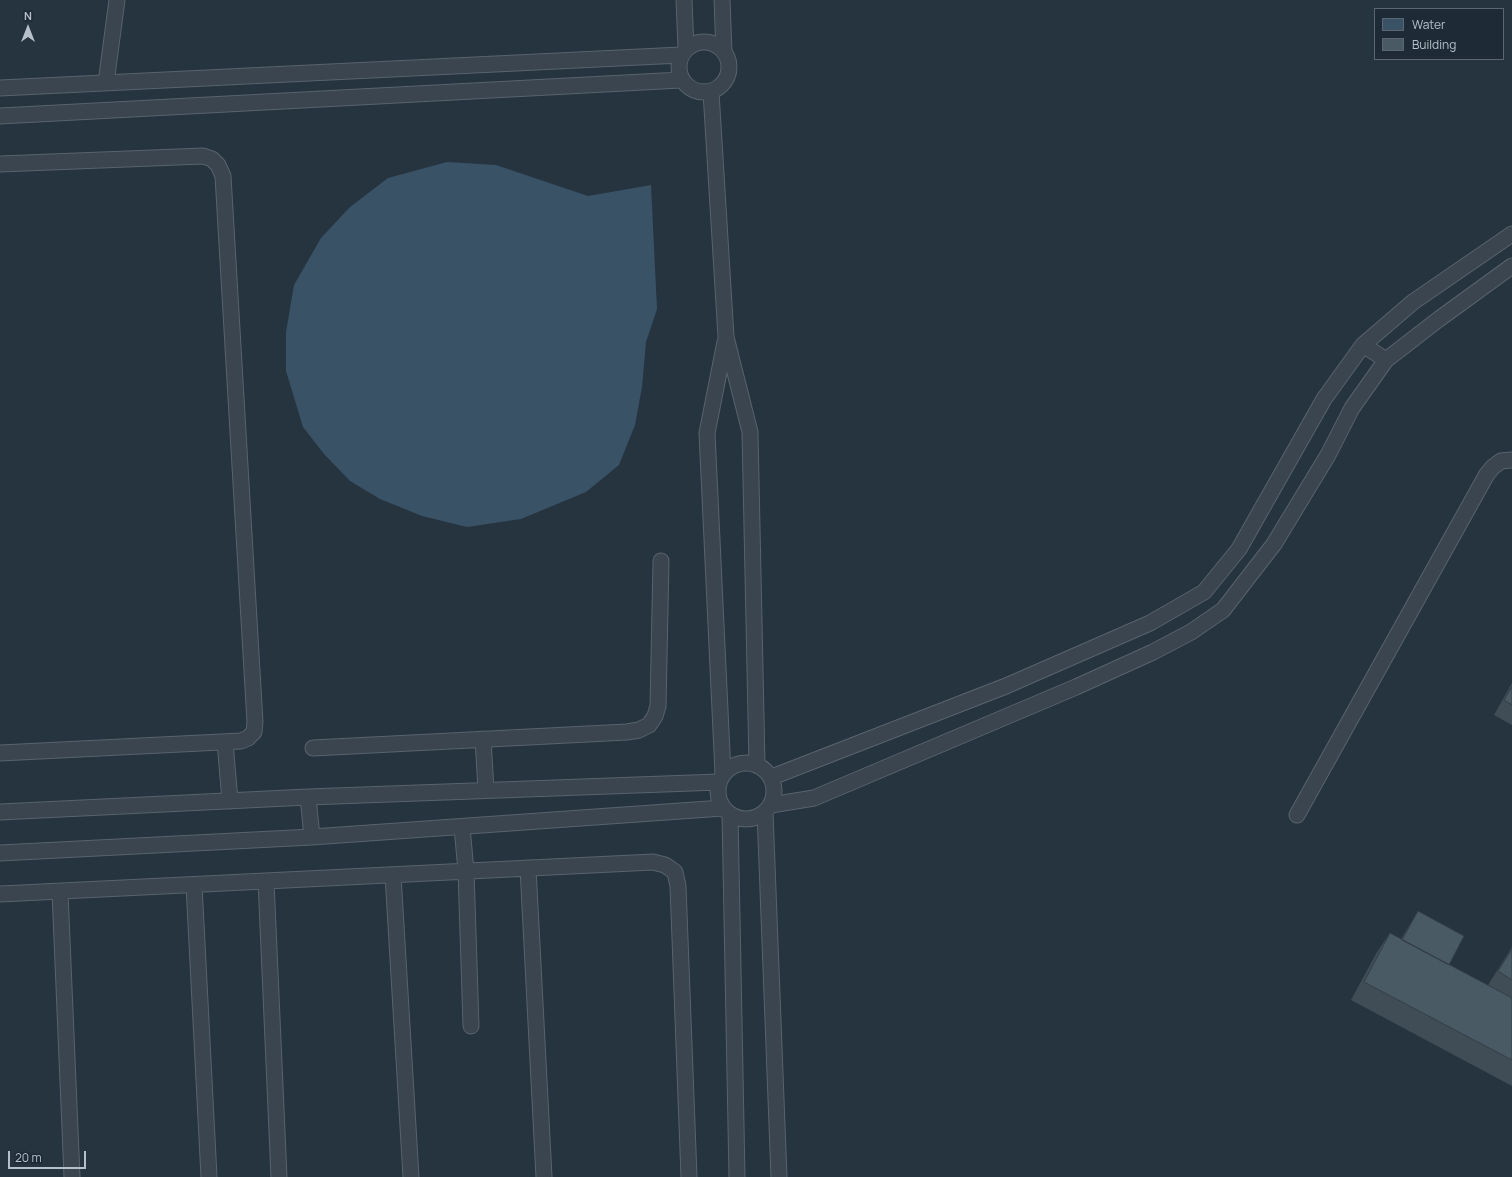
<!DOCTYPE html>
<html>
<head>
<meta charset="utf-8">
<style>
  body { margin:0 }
  #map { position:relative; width:1512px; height:1177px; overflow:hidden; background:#26343f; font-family:Manrope,sans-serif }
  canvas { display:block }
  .legend { position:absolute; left:1374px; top:8px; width:130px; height:52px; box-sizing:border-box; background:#1e2a35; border:1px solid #5b6671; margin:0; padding:5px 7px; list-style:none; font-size:12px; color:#b6c0ca }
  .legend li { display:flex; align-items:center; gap:8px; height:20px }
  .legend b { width:20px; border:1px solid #5b6671 }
  .north { position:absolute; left:8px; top:8px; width:40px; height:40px; -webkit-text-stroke:3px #1e2a35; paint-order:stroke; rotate:0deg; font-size:11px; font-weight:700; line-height:16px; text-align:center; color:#b6c0ca }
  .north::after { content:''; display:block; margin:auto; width:14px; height:18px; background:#b6c0ca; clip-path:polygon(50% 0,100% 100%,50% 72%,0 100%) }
  .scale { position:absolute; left:8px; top:1151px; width:78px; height:18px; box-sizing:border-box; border:2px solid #b6c0ca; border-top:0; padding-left:5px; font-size:12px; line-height:14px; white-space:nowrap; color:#b6c0ca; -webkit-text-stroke:3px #1e2a35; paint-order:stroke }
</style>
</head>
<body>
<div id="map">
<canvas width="1512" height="1177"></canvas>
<ul class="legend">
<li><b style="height:11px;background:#395266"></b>Water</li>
<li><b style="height:11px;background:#4a5a65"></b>Building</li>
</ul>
<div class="north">N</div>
<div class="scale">20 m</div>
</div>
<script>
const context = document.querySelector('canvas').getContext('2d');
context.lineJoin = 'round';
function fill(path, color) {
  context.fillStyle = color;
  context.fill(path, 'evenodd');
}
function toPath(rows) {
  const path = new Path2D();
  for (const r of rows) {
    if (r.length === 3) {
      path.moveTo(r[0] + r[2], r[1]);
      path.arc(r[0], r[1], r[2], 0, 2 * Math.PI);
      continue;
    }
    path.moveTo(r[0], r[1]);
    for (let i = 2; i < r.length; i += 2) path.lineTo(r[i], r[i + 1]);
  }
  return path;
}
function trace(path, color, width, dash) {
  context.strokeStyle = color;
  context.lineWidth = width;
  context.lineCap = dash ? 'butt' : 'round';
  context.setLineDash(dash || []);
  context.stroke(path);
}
fill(toPath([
  [447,162,496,165,588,196,651,185,657,309,646,342,642,387,635,425,619,465,586,492,521,519,467,527,422,516,380,499,350,481,324,454,303,427,286,371,286,332,294,285,321,238,350,207,388,178]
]), '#395266');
const lane = toPath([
  [684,0,686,48],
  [722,0,724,52],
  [704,67,25],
  [106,83,117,0],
  [0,88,681,55],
  [711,92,726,337,750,432,757,764],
  [0,116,681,80],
  [0,164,203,156,212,159,218,165,223,176,255,722,254,732,248,738,241,741,0,753],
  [1363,345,1386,360],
  [483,739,486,790],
  [225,742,230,801],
  [313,748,627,732,639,730,649,725,655,716,658,706,661,561],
  [746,791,28],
  [723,774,707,433,725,342],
  [772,777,1006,686,1150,623,1204,592,1239,549,1324,399,1363,345,1413,302,1512,234],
  [308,797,312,837],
  [771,805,814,798,1076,687,1153,652,1191,632,1223,610,1274,544,1328,455,1352,408,1386,360,1439,319,1512,266],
  [0,812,308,797,719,782],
  [765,812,779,1177],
  [730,814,737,1177],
  [1297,815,1487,474,1493,467,1501,461,1512,460],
  [462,827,466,871,471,1026],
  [0,853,312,837,723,808],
  [528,868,544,1177],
  [393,875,411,1177],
  [266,881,279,1177],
  [194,885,209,1177],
  [60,892,72,1177],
  [0,894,653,862,665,865,675,872,678,886,689,1177]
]);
trace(lane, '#58636d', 17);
trace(lane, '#3a454f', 15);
fill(toPath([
  [1512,683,1512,725,1494,715],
  [1418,911,1449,965,1488,985,1512,947,1512,1086,1351,1000,1377,952,1390,933,1401,939,1412,921]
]), '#404d57');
const building = toPath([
  [1512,687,1512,705,1504,700,1512,687],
  [1418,911,1464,936,1449,965,1402,940,1418,911],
  [1390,933,1512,998,1512,1060,1364,982,1390,933],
  [1512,949,1512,980,1498,971,1512,949]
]);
fill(building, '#4a5a65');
trace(building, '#343f47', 1);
</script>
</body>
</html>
